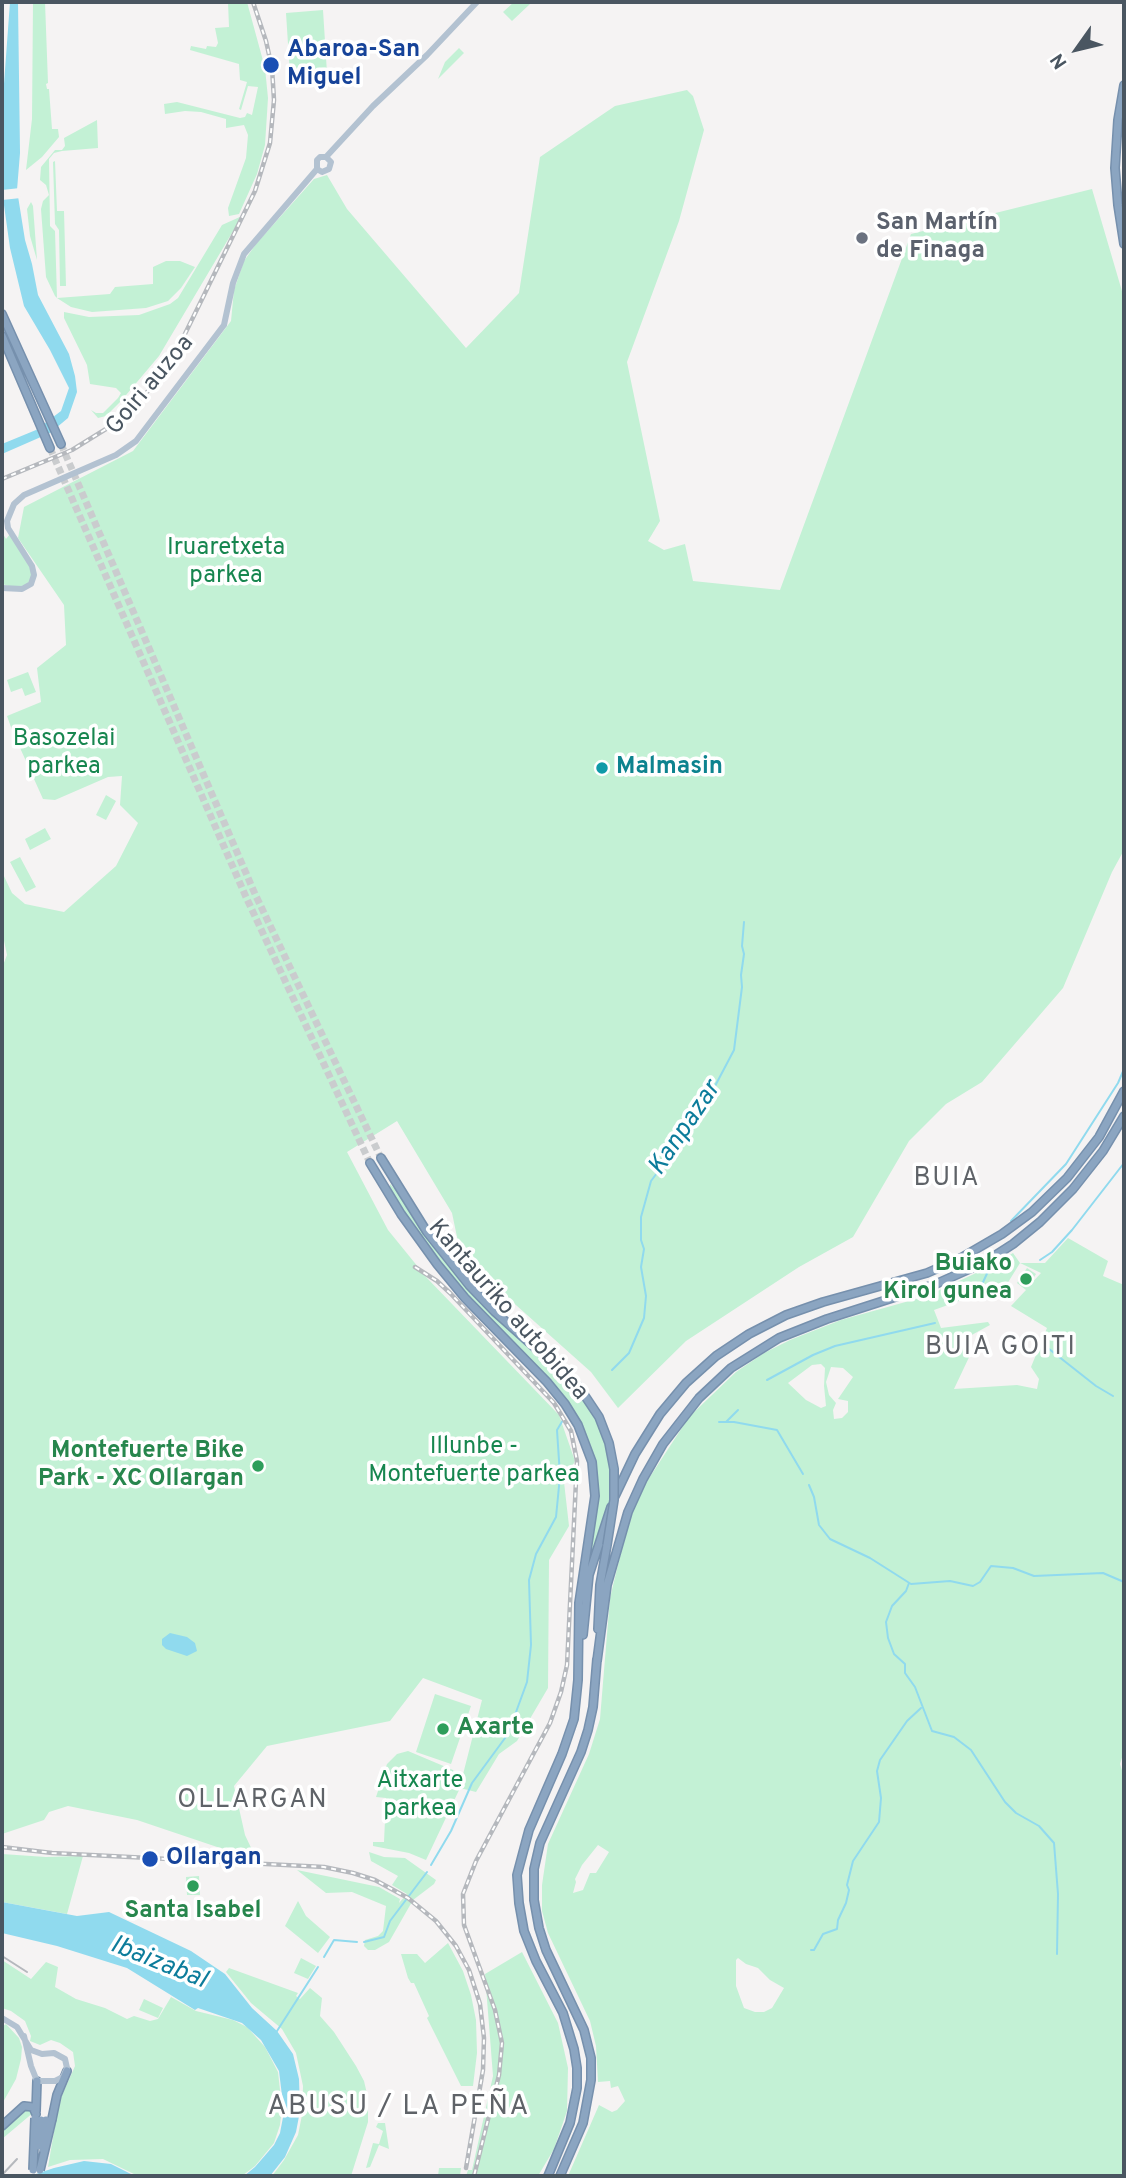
<!DOCTYPE html>
<html>
<head>
<meta charset="utf-8">
<style>
  body { margin:0 }
  #map { position:relative; width:1126px; height:2178px; overflow:hidden; background:#f5f3f3; font-family:Overpass,sans-serif }
  canvas { display:block }
  .frame { position:absolute; inset:0; border:4px solid #4a5661; pointer-events:none }
  .north { position:absolute; left:1042px; top:14px; width:70px; height:70px; -webkit-text-stroke:5px #fff; paint-order:stroke; rotate:236deg; font-size:19px; font-weight:700; line-height:28px; text-align:center; color:#4a5661 }
  .north::after { content:''; display:block; margin:auto; width:24px; height:32px; background:#4a5661; clip-path:polygon(50% 0,100% 100%,50% 72%,0 100%) }
</style>
</head>
<body>
<div id="map">
<canvas width="1126" height="2178"></canvas>
<div class="frame"></div>
<div class="north">N</div>
</div>
<script>
const context = document.querySelector('canvas').getContext('2d');
context.lineJoin = 'round';
function fill(path, color) {
  context.fillStyle = color;
  context.fill(path, 'evenodd');
}
function toPath(rows) {
  const path = new Path2D();
  for (const r of rows) {
    path.moveTo(r[0], r[1]);
    for (let i = 2; i < r.length; i += 2) path.lineTo(r[i], r[i + 1]);
  }
  return path;
}
function trace(path, color, width, dash) {
  context.strokeStyle = color;
  context.lineWidth = width;
  context.lineCap = dash ? 'butt' : 'round';
  context.setLineDash(dash || []);
  context.stroke(path);
}
function write(font, color, halo, rows, align = 'center') {
  context.font = font + ' Overpass,sans-serif';
  context.lineWidth = 7;
  context.setLineDash([]);
  context.textBaseline = 'middle';
  context.strokeStyle = halo;
  context.fillStyle = color;
  for (const [text, x, y, turn = 0] of rows) {
    context.save();
    context.translate(x, y);
    context.rotate((+turn || 0) * Math.PI / 180);
    context.textAlign = isNaN(turn) ? turn : align;
    if (halo) context.strokeText(text, 0, 0);
    context.fillText(text, 0, 0);
    context.restore();
  }
}
fill(toPath([
  [33,2,45,2,48,83,46,84,47,89,49,89,52,129,58,129,59,137,42,157,26,170,32,119],
  [228,2,247,2,265,68,268,98,265,145,257,174,239,214,229,216,228,208,246,158,248,135,244,125,226,128,226,119,201,112,185,111,165,114,164,104,177,102,240,118,245,117,247,113,252,115,258,87,248,86,241,110,239,109,247,82,240,80,239,64,190,50,191,46,206,49,207,46,216,47,218,43,215,28,229,27],
  [514,2,530,4,512,21,503,12],
  [323,10,327,73,290,75,286,13],
  [459,48,464,53,438,79,445,62],
  [687,90,693,96,704,130,679,221,627,362,660,521,648,541,664,550,685,544,693,581,780,590,911,234,1092,189,1124,298,1124,850,1112,872,1063,988,982,1082,946,1104,909,1141,853,1237,799,1267,686,1341,618,1408,591,1372,461,1256,452,1213,397,1121,347,1152,388,1230,427,1278,559,1415,575,1461,564,1482,569,1526,549,1560,548,1688,517,1741,499,1754,476,1792,460,1788,426,1860,409,1853,373,1846,373,1842,384,1842,386,1798,376,1797,387,1764,397,1754,408,1751,453,1770,460,1786,482,1700,423,1678,390,1721,267,1746,234,1786,245,1835,254,1854,229,1851,137,1820,68,1806,49,1812,44,1820,2,1834,2,968,7,955,2,931,2,872,12,893,25,904,64,912,116,866,138,823,120,805,122,776,108,777,55,800,43,799,12,730,7,716,41,702,37,668,66,645,64,605,18,538,24,507,133,451,231,321,234,290,244,261,256,244,314,179,327,175,347,209,466,348,519,293,540,157,615,106],
  [97,120,98,148,62,151,54,153,49,159,50,226,55,231,57,298,110,294,115,287,153,284,153,267,166,261,180,261,195,267,181,288,168,301,146,308,92,312,71,307,57,298,55,296,46,277,41,209,43,201,49,195,46,185,40,180,41,167,55,150,62,150,65,146,64,138],
  [55,161,57,211,64,211,66,286,60,286,59,230,55,224,53,162],
  [31,202,33,206,37,260,30,236,27,209],
  [242,216,159,356,121,401,106,416,98,418,91,410,96,413,103,413,118,398,121,393,116,388,90,384,87,365,64,318,64,312,89,317,139,315,170,304,178,298,222,225],
  [2,532,6,539,10,534,31,564,33,573,28,584,16,588,2,584],
  [28,672,36,692,25,696,22,688,11,692,7,680],
  [106,795,116,801,106,820,96,815],
  [45,828,51,839,30,850,25,839],
  [20,857,36,887,26,892,10,862],
  [390,1184,396,1190,449,1267,482,1304,576,1387,591,1408,603,1434,609,1457,611,1501,588,1563,597,1506,598,1486,579,1421,447,1273,407,1217,390,1191],
  [1068,1238,1108,1261,1103,1276,1124,1285,1124,1751,1120,1764,1124,1777,1124,2176,568,2176,599,2105,612,2112,617,2110,625,2101,618,2086,611,2088,610,2081,598,2082,596,2046,590,2021,548,1933,542,1911,542,1885,548,1844,589,1754,600,1719,610,1598,629,1519,642,1489,689,1417,736,1372,764,1353,790,1340,841,1320,927,1296,991,1266,1013,1253,1020,1263,1045,1263],
  [1020,1263,1041,1273,1027,1288,1036,1274,1027,1268,1017,1283,1026,1290,1011,1306,1047,1328,1031,1367,1039,1379,1037,1389,1017,1385,954,1389,972,1351,957,1343,990,1325,988,1322,941,1328,934,1310,959,1301,958,1293,969,1291,978,1297,992,1289,996,1292,1007,1284],
  [821,1364,825,1368,824,1386,826,1406,821,1408,806,1400,788,1383,812,1365],
  [831,1367,843,1368,853,1377,838,1399,848,1401,848,1412,842,1418,834,1419,833,1410,836,1403,829,1395,826,1382],
  [598,1845,609,1852,596,1873,590,1873,583,1890,573,1893,576,1882,575,1879,582,1865],
  [738,1958,746,1964,758,1968,770,1980,784,1988,772,2008,764,2012,755,2012,744,2008,736,1986,736,1960],
  [435,1694,471,1706,451,1764,416,1752],
  [369,1852,384,1857,405,1858,436,1880,434,1884,413,1900,389,1942,375,1950,368,1950,364,1946,365,1940,378,1936,383,1931,386,1906,352,1892,326,1893,297,1870,379,1887,400,1899,399,1903,407,1894,392,1885,398,1876,371,1861],
  [2,1854,46,1857,83,1856,67,1914,2,1902],
  [199,1876,200,1895,187,1895,186,1877],
  [298,1901,306,1916,330,1937,318,1953,285,1926],
  [448,1943,463,1971,471,1995,476,2020,477,2053,473,2086,461,2086,427,2018,429,2016,414,1983,411,1983,408,1978,401,1954,417,1954,425,1963],
  [522,1952,558,2023,568,2068,567,2111,554,2149,538,2176,466,2176,468,2170,472,2170,493,2076,485,1974],
  [301,1958,316,1966,308,1979,294,1973],
  [2,1960,31,1979,46,1962,58,1967,55,1987,76,1999,105,2008,127,2019,134,2016,150,2021,158,2019,171,1997,196,2011,233,2020,247,2027,265,2047,278,2072,282,2108,280,2125,274,2143,255,2166,242,2176,138,2176,103,2159,70,2160,48,2167,59,2102,75,2066,73,2052,60,2043,51,2040,40,2045,30,2041,31,2036,25,2021,11,2011,2,2008],
  [229,1968,298,1993,296,1996,300,1999,310,1988,322,1998,320,2016,334,2032,356,2066,364,2081,368,2098,368,2122,351,2176,272,2176,284,2160,298,2135,302,2115,303,2086,296,2053,282,2029,251,2003,226,1972],
  [144,1999,163,2008,158,2018,139,2010],
  [6,2024,19,2038,22,2047,21,2059,16,2079,2,2104,2,2027],
  [29,2108,34,2112,2,2139,2,2128,19,2110],
  [378,2123,385,2123,389,2149,379,2145,370,2167,366,2168,373,2143,379,2144,383,2131,376,2127],
  [439,2168,461,2168,460,2176,438,2176]
]), '#c3f1d5');
fill(toPath([
  [10,2,18,2,20,153,17,190,25,240,32,264,38,295,69,354,75,376,77,392,68,418,50,433,2,454,2,444,36,430,61,411,69,388,50,350,24,306,10,248,2,191,2,111],
  [170,1633,187,1637,195,1643,197,1651,187,1656,166,1649,162,1645,162,1639],
  [2,1902,77,1916,109,1912,191,1951,225,1974,252,2008,277,2031,293,2054,299,2079,300,2111,296,2132,285,2157,270,2176,244,2176,255,2167,274,2145,280,2133,284,2112,279,2071,261,2040,242,2023,198,2008,195,2010,127,1968,57,1946,2,1933],
  [84,2161,111,2164,135,2176,30,2176,54,2168]
]), '#90daee');
fill(toPath([
  [20,188,21,198,2,200,2,190]
]), '#f5f3f3');
trace(toPath([
  [1011,1221,1066,1164,1118,1083,1124,1069],
  [1040,1260,1052,1252,1072,1230,1124,1163],
  [977,1295,991,1265],
  [1044,1345,1096,1386,1113,1396],
  [612,1370,629,1353,644,1318,646,1296,641,1267,644,1249,641,1240,641,1217,651,1181,710,1102,714,1088,734,1050,742,987,741,975,744,954,742,946,744,922],
  [767,1380,813,1355,835,1346,935,1323],
  [719,1422,734,1422,777,1430,803,1474],
  [726,1422,738,1410],
  [809,1485,814,1497,819,1525,830,1539,870,1558,911,1584,950,1581,973,1586,980,1582,991,1566,1013,1568,1034,1576,1103,1573,1124,1582],
  [909,1583,906,1591,892,1606,886,1622,888,1638,894,1654,905,1664,905,1673,915,1687,932,1731,954,1737,971,1750,1005,1802,1016,1813,1039,1826,1054,1843,1058,1894,1057,1954],
  [431,1865,451,1831,472,1783,508,1734,527,1682,531,1645,529,1580,536,1554,556,1517,560,1476,557,1430,563,1420],
  [364,1942,384,1937,390,1921,427,1872],
  [811,1950,814,1950,823,1934,837,1929,838,1920,846,1903,849,1890,847,1885,853,1861,879,1822,881,1798,877,1771,880,1760,907,1721,921,1708],
  [324,1957,334,1940,357,1942],
  [277,2031,318,1967]
]), '#90daee', 2);
trace(toPath([
  [61,444,255,894,381,1158],
  [50,448,246,897,370,1163]
]), '#caccce', 7, [7, 3.5]);
const motorway = toPath([
  [1124,85,1118,120,1115,168,1118,205,1124,244],
  [2,314,61,444],
  [2,336,50,448],
  [381,1158,427,1232,469,1285,495,1312,579,1387,599,1417,609,1443,614,1469],
  [370,1163,401,1214,437,1264,465,1298,547,1382,565,1404,578,1425,592,1462,595,1496,579,1603,578,1680,574,1719,562,1754,529,1830,517,1875,519,1903,524,1931,536,1961,563,2013,574,2049,577,2068,577,2088,570,2123,548,2176],
  [615,1496,635,1454,660,1414,686,1383,716,1356,749,1334,786,1315,823,1302,927,1273,959,1259,1002,1234,1032,1212,1067,1178,1099,1137,1124,1091],
  [598,1629,600,1585,607,1545],
  [583,1635,589,1575,611,1507],
  [597,1661,607,1585,628,1512,643,1479,663,1444,699,1398,731,1368,779,1338,827,1319,936,1284,985,1262,1013,1244,1040,1222,1073,1189,1103,1151,1124,1116],
  [36,2111,37,2081],
  [52,2119,57,2095,67,2071],
  [2,2126,24,2106,33,2107,36,2114],
  [560,2176,583,2123,591,2080,591,2058,584,2030,546,1950,539,1928,534,1900,534,1869,540,1843,581,1752,588,1730,593,1707,597,1659]
]);
trace(motorway, '#7690ad', 10);
trace(toPath([
  [326,157,373,106,427,55,477,2],
  [317,169,322,172,329,169,331,162,326,157],
  [317,169,317,160,320,157,326,157],
  [2,588,22,589,31,584,34,575,32,566,8,528,7,521,14,504,24,495,116,455,136,441,224,325,233,283,244,254,317,169],
  [2,2018,17,2027,31,2050,42,2054],
  [24,2036,31,2066,37,2081,55,2081,63,2077,67,2068,65,2059,54,2053,42,2054]
]), '#b3c2d1', 6);
trace(motorway, '#8ba5c1', 7);
trace(toPath([
  [2,1956,27,1972],
  [2,2175,17,2159]
]), '#b5b8bd', 2);
const rail = toPath([
  [2,479,72,450,114,424,148,391,181,342,255,191,270,143,274,100,272,68,266,41,253,2],
  [415,1267,437,1281,450,1293,554,1403,571,1431,577,1461,567,1665,561,1692,550,1723,476,1861,463,1894,464,1925,495,2010,502,2043,499,2075,474,2176],
  [2,1847,52,1853,324,1867,353,1873,375,1880,408,1898,436,1921,456,1946,469,1970,480,2004,484,2038,483,2070,466,2168]
]);
trace(rail, '#b5b8bd', 4.5);
trace(rail, '#fff', 2, [5]);
const motorwayBridge = toPath([
  [607,1545,614,1500,614,1469],
  [37,2146,41,2120],
  [43,2149,46,2120],
  [33,2170,35,2118],
  [40,2170,52,2119]
]);
trace(motorwayBridge, '#7690ad', 10, []);
trace(motorwayBridge, '#8ba5c1', 7);
for (const [x, y, r, color] of [
  [271,65,9,"#1a4fb4"],
  [862,238,7,"#6b7280"],
  [602,768,7,"#0f9aa8"],
  [1026,1279,7,"#2e9e5b"],
  [258,1466,7,"#2e9e5b"],
  [443,1729,7,"#2e9e5b"],
  [150,1859,9,"#1a4fb4"],
  [193,1886,7,"#2e9e5b"]
]) {
  const dot = new Path2D();
  dot.arc(x, y, r, 0, 2 * Math.PI);
  context.fillStyle = color;
  context.fill(dot);
  trace(dot, '#fff', 2.5);
}
write('bold 24px', '#164399', '#fff', [
  ["Abaroa-San",287,51],
  ["Miguel",287,79],
  ["Ollargan",166,1859]
], 'left');
write('bold 24px', '#5b616d', '#fff', [
  ["San Martín",876,224],
  ["de Finaga",876,252]
], 'left');
write('24px', '#4a5661', '#fff', [
  ["Goiri auzoa",151,386,-50],
  ["Kantauriko autobidea",507,1311,49]
]);
write('24px', '#17864f', '#fff', [
  ["Iruaretxeta",226,549],
  ["parkea",226,577],
  ["Basozelai",64,740],
  ["parkea",64,768],
  ["Illunbe -",474,1448],
  ["Montefuerte parkea",474,1476],
  ["Aitxarte",420,1782],
  ["parkea",420,1810]
]);
write('bold 24px', '#0d838f', '#fff', [
  ["Malmasin",616,768]
], 'left');
write('bold 24px', '#27864d', '#fff', [
  ["Buiako",1012,1265],
  ["Kirol gunea",1012,1293],
  ["Montefuerte Bike",244,1452],
  ["Park - XC Ollargan",244,1480],
  ["Axarte",457,1729,"left"],
  ["Santa Isabel",193,1912,"center"]
], 'right');
write('italic 26px', '#0c7c9b', '#fff', [
  ["Kanpazar",686,1129,-56],
  ["Ibaizabal",158,1964,22]
]);
context.letterSpacing = '2px';
write('26px', '#5f6368', '#fff', [
  ["BUIA",947,1180],
  ["BUIA GOITI",1001,1349],
  ["OLLARGAN",253,1802]
]);
context.letterSpacing = '0px';
context.letterSpacing = '2px';
write('28px', '#5f6368', '#fff', [
  ["ABUSU / LA PEÑA",399,2108]
]);
context.letterSpacing = '0px';
</script>
</body>
</html>
